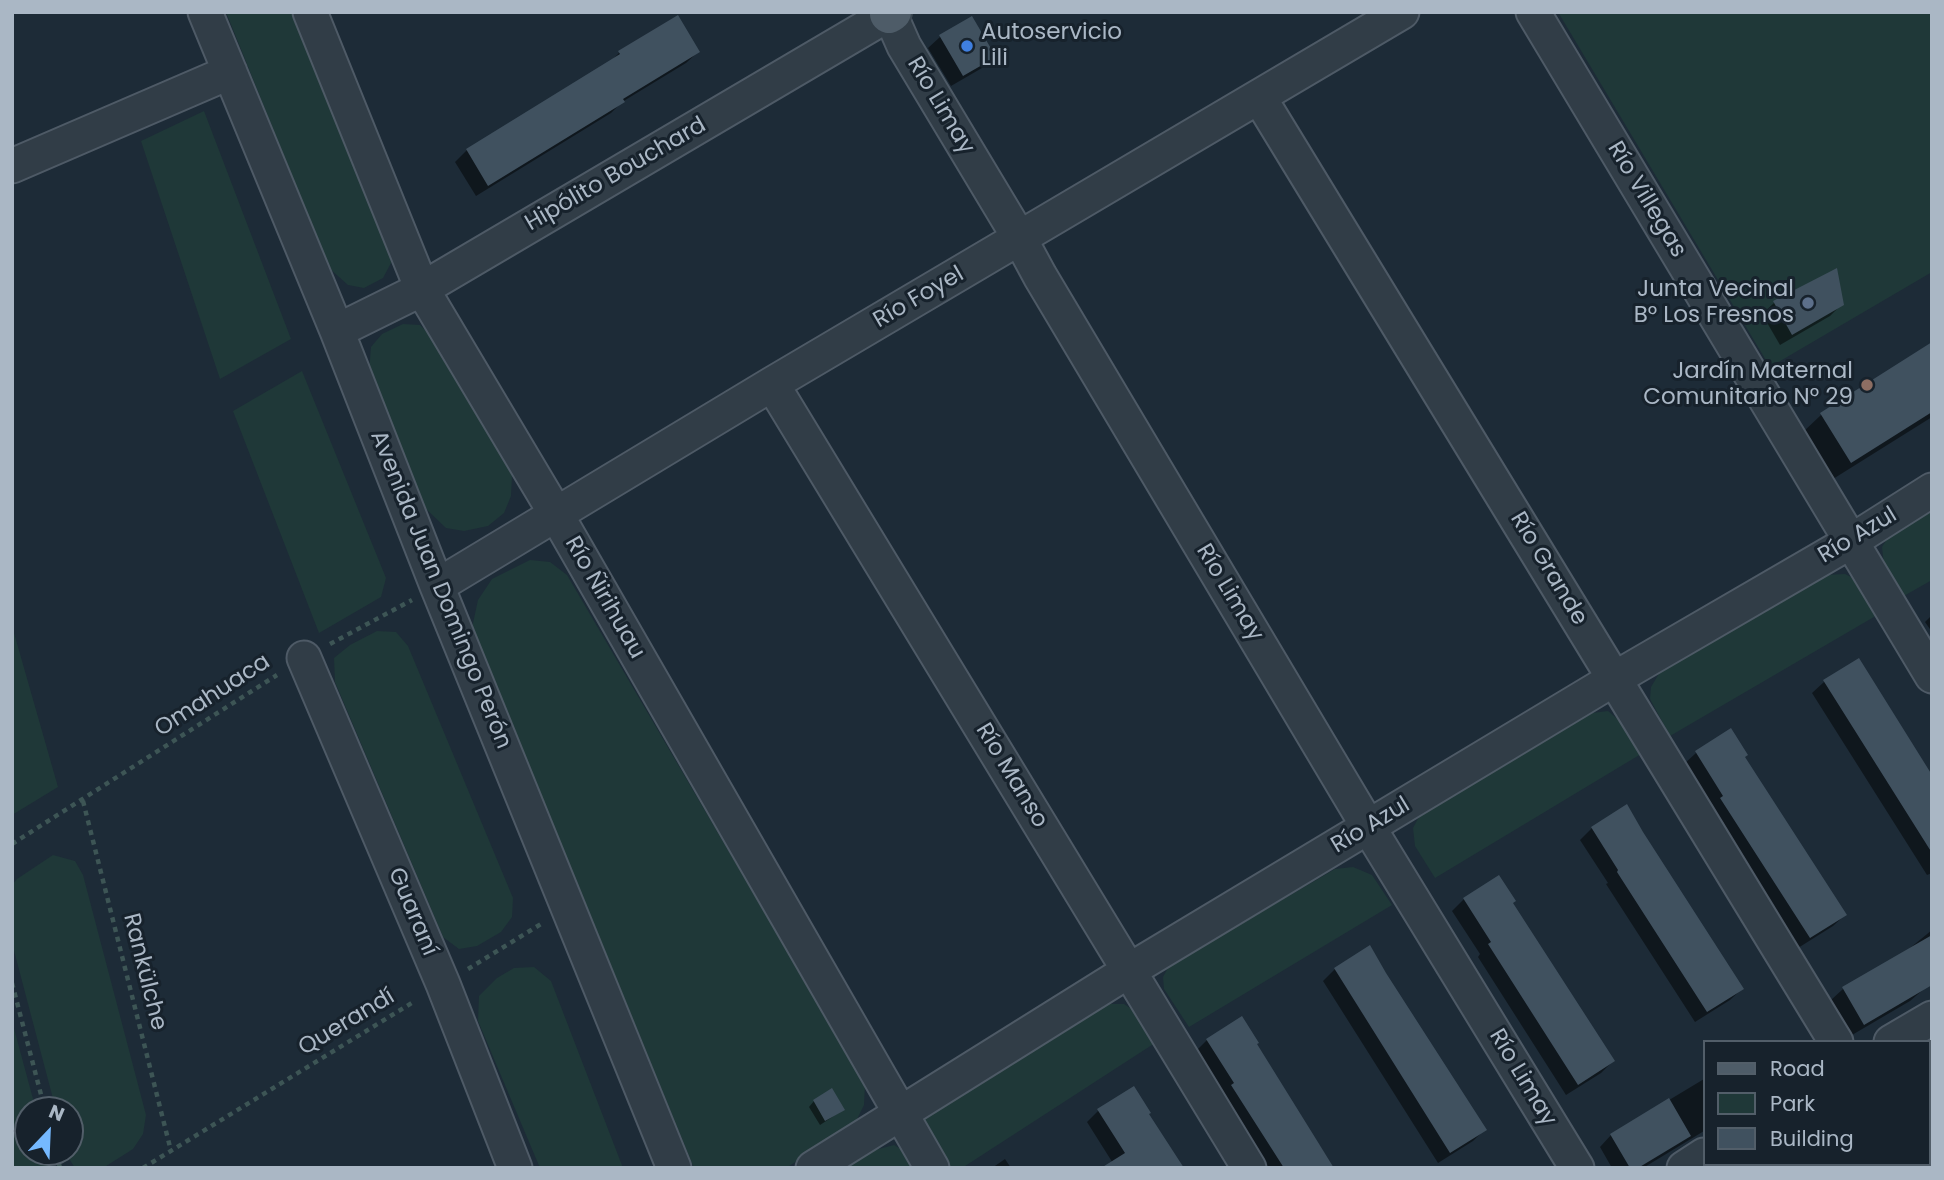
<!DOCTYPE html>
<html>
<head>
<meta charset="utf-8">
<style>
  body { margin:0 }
  #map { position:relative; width:1944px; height:1180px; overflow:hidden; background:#1d2b37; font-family:Poppins,sans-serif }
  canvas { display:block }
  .frame { position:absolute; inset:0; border:14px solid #aab7c5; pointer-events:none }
  .legend { position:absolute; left:1703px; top:1040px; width:228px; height:126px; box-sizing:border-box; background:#17222c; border:2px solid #525e69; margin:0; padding:9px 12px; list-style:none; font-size:21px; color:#aab7c5 }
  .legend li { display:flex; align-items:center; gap:14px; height:35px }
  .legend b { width:35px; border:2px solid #525e69 }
  .north { position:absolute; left:14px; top:1096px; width:70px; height:70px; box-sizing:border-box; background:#17222c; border:2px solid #525e69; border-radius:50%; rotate:23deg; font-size:19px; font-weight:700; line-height:28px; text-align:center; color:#aab7c5 }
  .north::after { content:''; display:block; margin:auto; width:24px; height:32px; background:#75b9ff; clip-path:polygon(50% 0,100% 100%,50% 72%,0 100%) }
</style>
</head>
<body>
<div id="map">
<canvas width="1944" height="1180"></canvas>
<div class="frame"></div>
<ul class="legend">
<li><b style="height:9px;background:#4e5c68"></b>Road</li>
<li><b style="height:19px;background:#1f3838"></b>Park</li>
<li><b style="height:19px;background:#40515f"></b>Building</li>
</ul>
<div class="north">N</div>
</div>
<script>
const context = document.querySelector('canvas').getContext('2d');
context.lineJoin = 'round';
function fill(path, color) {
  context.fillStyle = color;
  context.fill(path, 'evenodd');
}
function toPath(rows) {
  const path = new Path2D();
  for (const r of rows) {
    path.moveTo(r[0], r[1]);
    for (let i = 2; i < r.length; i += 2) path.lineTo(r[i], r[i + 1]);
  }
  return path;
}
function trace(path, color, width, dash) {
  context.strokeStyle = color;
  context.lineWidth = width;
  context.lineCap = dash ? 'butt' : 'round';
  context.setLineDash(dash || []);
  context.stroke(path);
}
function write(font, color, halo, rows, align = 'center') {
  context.font = font + ' Poppins,sans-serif';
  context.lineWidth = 6;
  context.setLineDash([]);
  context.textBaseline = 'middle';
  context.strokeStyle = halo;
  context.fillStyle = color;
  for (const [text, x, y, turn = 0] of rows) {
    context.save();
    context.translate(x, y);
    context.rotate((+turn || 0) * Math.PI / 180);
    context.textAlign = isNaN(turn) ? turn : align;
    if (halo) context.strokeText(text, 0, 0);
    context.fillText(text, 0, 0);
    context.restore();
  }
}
fill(toPath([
  [226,12,295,12,390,242,391,263,383,278,364,288,348,285,329,268],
  [1558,12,1932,12,1932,272,1770,367],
  [204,111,291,339,220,379,141,141],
  [403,324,420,325,434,339,512,475,511,496,504,513,488,526,464,531,446,528,424,507,369,372,371,347,382,334],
  [302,371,386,578,381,597,319,633,233,411],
  [1932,508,1932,580,1902,597,1884,565,1882,547,1892,531],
  [530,560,550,562,567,575,865,1084,864,1105,855,1123,786,1168,694,1168,472,628,478,600,492,579],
  [1845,574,1861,582,1879,614,1670,736,1650,699,1651,687,1660,672,1825,575],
  [12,626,58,787,12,815],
  [377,631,396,632,408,646,513,898,512,917,501,932,477,946,459,949,443,937,335,682,334,658,350,645],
  [1608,711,1621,722,1641,754,1435,878,1415,846,1413,828,1421,813,1592,713],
  [53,855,75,861,83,875,146,1115,143,1134,133,1149,103,1168,75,1168,68,1157,70,1110,56,1110,12,943,12,885,17,879],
  [1353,867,1372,875,1392,905,1189,1027,1164,989,1163,977,1169,966,1335,869],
  [534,967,551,981,623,1168,540,1168,478,1021,479,996,497,978,514,968],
  [1108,1004,1124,1004,1136,1012,1155,1043,962,1168,943,1168,920,1121,930,1109],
  [12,1021,36,1110,28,1110,28,1152,48,1152,52,1168,12,1168],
  [894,1145,911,1155,919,1168,846,1168,875,1150]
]), '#1f3838');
fill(toPath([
  [971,18,994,56,982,68,951,86,928,48,940,37],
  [698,52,686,63,622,102,611,113,476,196,455,162,467,150,610,62,619,53],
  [1836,271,1842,304,1830,316,1780,345,1762,314,1774,303],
  [1932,344,1932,417,1833,479,1803,432,1821,415],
  [1932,615,1932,632,1925,622],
  [1859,660,1932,776,1932,873,1927,875,1812,693,1824,682],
  [1731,731,1743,757,1845,915,1833,926,1798,948,1684,764,1696,753],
  [1627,806,1641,833,1742,989,1730,1000,1695,1022,1606,884,1608,883,1580,840,1592,828],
  [1464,899,1511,904,1613,1061,1601,1073,1566,1095,1478,957,1480,954,1452,911],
  [1932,930,1932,982,1910,1001,1852,1035,1831,1000,1843,989,1910,948],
  [1335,969,1485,1129,1473,1141,1438,1163,1323,981],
  [1242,1018,1255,1045,1334,1168,1265,1168,1195,1052,1207,1040],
  [1704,1079,1704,1131,1643,1168,1612,1168,1600,1147,1611,1135],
  [1932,1084,1932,1136,1928,1138,1928,1086],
  [814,1101,843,1110,820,1125,809,1107],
  [1098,1111,1147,1114,1182,1168,1116,1168,1087,1122],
  [1005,1159,1011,1168,992,1168],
  [1837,1164,1885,1164,1879,1168,1839,1168]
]), '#0007');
fill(toPath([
  [678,15,700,52,623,99,625,102,488,186,466,149,620,54,618,51],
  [972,16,996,57,963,76,939,35],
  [1837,268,1844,305,1792,335,1773,301],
  [1932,342,1932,412,1851,463,1820,413],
  [1859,658,1932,775,1932,853,1823,680],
  [1731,728,1748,755,1745,757,1847,915,1810,938,1720,798,1723,796,1695,751],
  [1627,804,1643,832,1744,989,1707,1012,1617,872,1618,870,1591,827],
  [1499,875,1516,901,1513,903,1615,1061,1578,1085,1488,944,1491,942,1463,898],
  [1932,935,1932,985,1864,1025,1842,987],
  [1370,945,1386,973,1487,1130,1450,1153,1334,968],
  [1242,1016,1259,1043,1257,1044,1334,1168,1284,1168,1231,1085,1234,1083,1206,1039],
  [1134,1086,1151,1113,1149,1114,1184,1168,1101,1168,1125,1153,1097,1109],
  [832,1088,845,1110,825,1121,813,1100],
  [1669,1098,1691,1136,1638,1168,1630,1168,1610,1134]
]), '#40515f');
const minor = toPath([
  [205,12,337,331,437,586,674,1168],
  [310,12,422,289,556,514,932,1168],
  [889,12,904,46,1020,239,1040,276,1369,828,1577,1168],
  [1533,12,1932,676],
  [1259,97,1836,1042],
  [12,166,230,72],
  [337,331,422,289,889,14],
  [772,384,1249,1168],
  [437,586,772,384,1402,12],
  [304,658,443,984,515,1168],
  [1891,1042,1932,1018],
  [813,1168,1130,970,1614,679,1850,542,1932,490],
  [1684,1168,1704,1155]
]);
const major = toPath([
  [889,14,892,12]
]);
trace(minor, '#4e5a66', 37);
trace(major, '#3a4651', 42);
trace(toPath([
  [330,644,412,600],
  [83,801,171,1151],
  [12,844,277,675],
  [468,969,541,924],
  [12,983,45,1110],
  [56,1152,60,1168],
  [143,1168,415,1001]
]), '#3d5555', 4.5, [5, 5]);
trace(minor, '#313d47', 33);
trace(major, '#4e5c68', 38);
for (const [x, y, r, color] of [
  [967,46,7,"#3f7fe0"],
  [1808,303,7,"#5c6f8a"],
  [1867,385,7,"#8d6e63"]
]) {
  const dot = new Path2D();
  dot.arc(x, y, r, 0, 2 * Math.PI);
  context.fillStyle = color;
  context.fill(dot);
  trace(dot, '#17222c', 2.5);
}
write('23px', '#aab7c5', '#17222c', [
  ["Autoservicio",981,33,"left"],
  ["Lili",981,59,"left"],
  ["Junta Vecinal",1794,290],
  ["B° Los Fresnos",1794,316],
  ["Jardín Maternal",1853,372],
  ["Comunitario N° 29",1853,398]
], 'right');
write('23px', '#aab7c5', '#17222c', [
  ["Río Limay",940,106,59],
  ["Hipólito Bouchard",616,175,-30],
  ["Río Villegas",1646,200,59],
  ["Río Foyel",919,298,-30],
  ["Río Azul",1858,536,-31],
  ["Río Grande",1548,569,59],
  ["Avenida Juan Domingo Perón",440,590,68],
  ["Río Limay",1229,593,59],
  ["Río Ñirihuau",604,598,60],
  ["Omahuaca",213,696,-33],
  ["Río Manso",1011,776,59],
  ["Río Azul",1371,826,-31],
  ["Guaraní",412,912,67],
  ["Rankülche",144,972,76],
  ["Querandí",347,1023,-31],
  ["Río Limay",1522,1078,59]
]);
</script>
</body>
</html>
